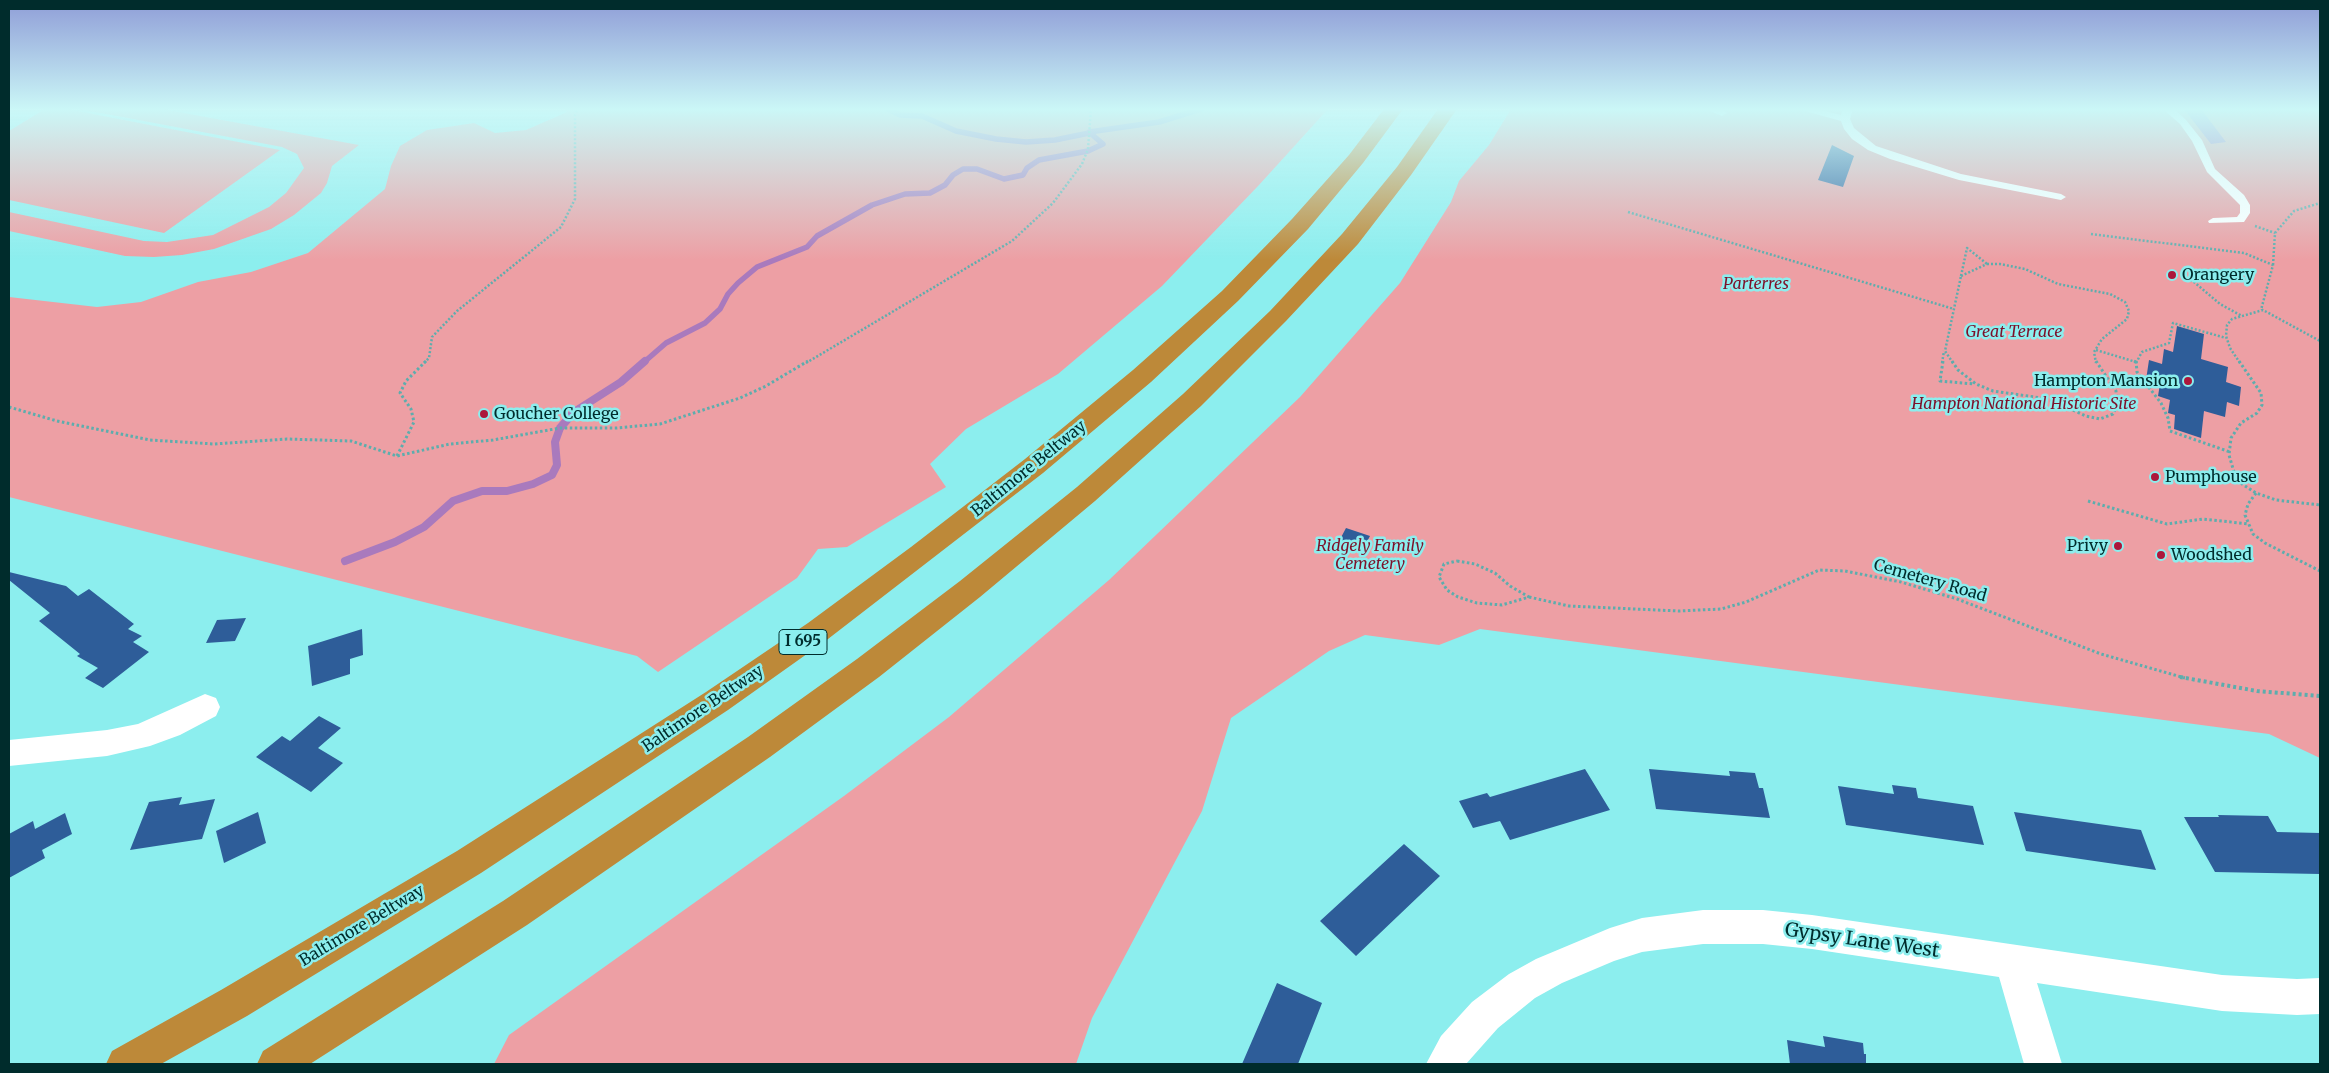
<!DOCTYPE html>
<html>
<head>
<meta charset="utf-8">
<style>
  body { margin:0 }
  #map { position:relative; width:2329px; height:1073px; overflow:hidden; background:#8ceeee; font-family:Merriweather,serif }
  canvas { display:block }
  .frame { position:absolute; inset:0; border:10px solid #002c2c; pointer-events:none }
</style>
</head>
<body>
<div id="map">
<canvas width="2329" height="1073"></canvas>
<div class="frame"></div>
</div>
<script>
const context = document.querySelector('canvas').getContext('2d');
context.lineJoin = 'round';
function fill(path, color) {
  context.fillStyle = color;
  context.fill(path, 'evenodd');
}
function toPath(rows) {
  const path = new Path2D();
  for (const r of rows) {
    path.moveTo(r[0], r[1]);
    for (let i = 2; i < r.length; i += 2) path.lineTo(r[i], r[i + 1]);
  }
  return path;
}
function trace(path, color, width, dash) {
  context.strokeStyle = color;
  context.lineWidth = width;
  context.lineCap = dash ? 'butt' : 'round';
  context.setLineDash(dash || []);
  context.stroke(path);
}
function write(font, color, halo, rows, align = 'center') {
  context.font = font + ' Merriweather,serif';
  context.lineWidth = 5;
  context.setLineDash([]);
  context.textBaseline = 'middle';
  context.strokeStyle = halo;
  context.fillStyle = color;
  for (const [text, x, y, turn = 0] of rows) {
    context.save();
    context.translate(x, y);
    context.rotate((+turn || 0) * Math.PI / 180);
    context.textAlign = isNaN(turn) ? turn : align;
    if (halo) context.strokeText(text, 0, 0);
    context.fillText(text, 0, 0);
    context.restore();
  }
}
fill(toPath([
  [45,109,67,109,280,150,164,233,9,200,9,131],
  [80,109,162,109,359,145,332,166,327,183,321,193,294,215,271,229,214,249,182,255,154,257,125,256,9,231,9,212,144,241,167,242,213,235,269,207,286,193,304,168,297,154,282,147],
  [566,109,1328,109,1259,185,1162,286,1058,374,966,429,930,464,946,487,847,547,818,549,797,578,658,672,637,656,9,497,9,297,97,307,141,302,198,282,251,272,308,253,385,189,391,166,400,146,427,130,474,123,495,133,526,130,567,112],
  [1511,109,2320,109,2320,758,2269,734,1480,629,1439,645,1365,635,1329,651,1231,718,1202,811,1092,1018,1076,1064,494,1064,509,1035,844,796,949,717,1109,580,1300,397,1400,283,1451,202,1459,181,1489,145]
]), '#ed9fa4');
fill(toPath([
  [2184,109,2201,109,2226,142,2211,144]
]), '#a97abd');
trace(toPath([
  [888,109,900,115,922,116,956,131,996,139,1026,142,1055,140,1094,132],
  [643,363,666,343,705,323,720,309,728,294,738,283,757,267,807,247,817,236,872,205,905,194,930,193,945,185,953,175,963,169,977,169,1004,179,1023,175,1027,168,1039,160,1088,151,1103,144,1089,132,1159,122,1201,109]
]), '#a97abd', 5.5);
trace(toPath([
  [345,561,395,542,424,527,453,501,482,491,507,491,533,484,552,475,557,465,555,442,560,428,574,412,621,382,645,361]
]), '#a97abd', 8);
fill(toPath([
  [1832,145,1854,156,1843,187,1818,180],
  [2177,326,2204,334,2201,359,2228,367,2226,382,2241,387,2239,406,2227,402,2225,417,2204,411,2201,438,2174,429,2175,415,2168,413,2170,400,2158,396,2160,384,2146,380,2149,360,2162,364,2164,349,2173,352],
  [1346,528,1370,536,1361,553,1337,545],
  [9,572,66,586,78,596,89,589,134,624,128,629,142,636,133,642,149,652,103,688,85,678,98,668,77,656,80,654,39,621,50,613,9,580],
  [246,618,235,641,206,643,217,620],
  [362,629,363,655,350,659,350,674,312,686,308,646],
  [319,716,341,728,318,748,343,763,311,792,256,757,282,736,290,741],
  [1585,769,1610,810,1510,840,1500,821,1473,828,1459,801,1487,793,1490,797],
  [1649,769,1730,776,1729,771,1755,773,1759,788,1763,788,1770,818,1656,809],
  [1892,785,1916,788,1918,798,1973,806,1984,845,1846,825,1838,786,1894,794],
  [182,797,179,805,215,799,202,839,130,850,149,802],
  [258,812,266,843,224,863,216,831],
  [2014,812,2141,830,2156,870,2026,851],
  [65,813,72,834,42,850,45,858,9,878,9,834,33,821,35,829],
  [2218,815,2268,816,2277,832,2320,833,2320,874,2215,872,2184,817,2219,817],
  [1404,844,1440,876,1356,956,1320,921],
  [1277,983,1322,1003,1298,1064,1242,1064],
  [1823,1036,1863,1043,1864,1054,1866,1054,1866,1064,1790,1064,1787,1040,1825,1047]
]), '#2e5d99');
trace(toPath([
  [1628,212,1954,309],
  [2255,226,2275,233],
  [2091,234,2244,253,2273,265,2261,310],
  [1987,264,2000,264,2025,269,2058,284,2110,294,2125,302,2129,311,2127,319,2102,339,2094,352,2096,363],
  [2273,265,2275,233,2294,211,2320,203],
  [1961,276,1967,248,1987,264],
  [1961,276,1987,264],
  [2186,279,2194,282,2220,304,2242,316],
  [2096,350,2136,362],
  [424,363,429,358,432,337,457,311,561,227,575,199,575,115,577,109],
  [806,363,1012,241,1053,203,1082,164,1088,149,1091,109],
  [1942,363,1944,351],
  [1953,363,1945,351,1961,276],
  [2136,363,2142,352,2169,343,2173,323,2226,338],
  [2240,363,2230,348,2226,336,2227,325,2232,319,2263,310,2320,341]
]), '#5dadad', 2.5, [2, 2]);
trace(toPath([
  [1943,361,1940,381,1974,384],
  [1952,361,1958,370,1976,384,1993,391,2048,399,2086,416,2100,419,2113,414,2117,405,2116,391,2096,361],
  [2134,361,2136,362],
  [2136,361,2137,372,2161,403,2168,418,2170,431,2230,452],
  [2239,361,2261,393,2262,405,2257,413,2241,423,2231,438,2229,455,2234,472,2242,484,2256,493,2276,500,2320,505],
  [9,407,57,421,150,440,214,444,287,439,351,441,397,456,450,444,493,440,560,428,616,428,660,424,740,398,766,386,808,361],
  [397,456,414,422,411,409,400,393,406,381,426,361],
  [2256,493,2248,504,2245,515,2253,534,2265,543,2320,571],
  [2088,501,2167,524,2203,519,2249,524],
  [1457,561,1475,564,1495,573,1510,586,1529,597,1502,605,1477,603,1458,597,1447,590,1439,577,1444,564,1457,561],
  [1529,597,1569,606,1679,611,1721,609,1746,602,1819,570,1845,571,1901,582,1957,599,2101,654,2185,678]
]), '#5dadad', 3, [2.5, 2.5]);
trace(toPath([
  [2180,677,2257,691,2320,696]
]), '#5dadad', 4, [3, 3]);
fill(toPath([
  [1705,109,1721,109,1727,113,1722,116,1705,109],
  [1798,109,1817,109,1841,115,1843,109,1853,109,1850,119,1854,128,1876,146,1961,174,2061,194,2066,197,2061,200,1959,180,1890,159,1868,150,1852,139,1844,129,1841,121,1798,109],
  [2163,109,2174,109,2186,120,2202,140,2215,169,2244,195,2250,205,2250,213,2244,222,2209,223,2208,221,2213,218,2237,217,2240,213,2240,205,2207,172,2192,141,2180,124,2163,109]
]), '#fff');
fill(toPath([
  [205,694,216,698,220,707,216,716,180,735,150,746,107,756,9,766,9,740,107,730,138,724,205,694],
  [1703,910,1763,910,1812,915,2222,975,2297,979,2320,978,2320,1014,2297,1015,2222,1011,2037,983,2062,1064,2024,1064,1999,977,1812,949,1763,944,1703,944,1642,952,1614,961,1562,983,1535,998,1498,1028,1466,1064,1426,1064,1441,1036,1472,1002,1509,974,1536,959,1610,928,1642,918,1703,910]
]), '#fff');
fill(toPath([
  [1384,109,1403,109,1363,163,1308,229,1238,301,1151,382,1043,473,828,639,728,710,481,873,247,1016,161,1064,106,1064,112,1051,221,990,457,851,706,692,808,623,911,547,1025,459,1133,370,1222,291,1292,219,1349,155,1384,109],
  [1438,109,1457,109,1411,175,1358,244,1286,321,1201,406,1095,501,980,597,879,677,770,757,527,925,310,1064,257,1064,263,1051,503,901,748,737,857,659,960,581,1077,487,1183,394,1270,311,1342,234,1397,167,1438,109]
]), '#bd8939');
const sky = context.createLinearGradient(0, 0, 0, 260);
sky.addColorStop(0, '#8f9dd7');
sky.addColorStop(0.42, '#cbf7f7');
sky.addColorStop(1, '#cbf7f700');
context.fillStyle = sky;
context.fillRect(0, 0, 2329, 260);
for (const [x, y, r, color] of [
  [2172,275,5,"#ac173b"],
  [2188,381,5,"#ac173b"],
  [484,414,5,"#ac173b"],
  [2155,477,5,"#ac173b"],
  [2118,546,5,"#ac173b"],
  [2161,555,5,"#ac173b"]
]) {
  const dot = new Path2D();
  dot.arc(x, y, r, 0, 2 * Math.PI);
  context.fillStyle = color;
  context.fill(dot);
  trace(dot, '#8ceeee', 2);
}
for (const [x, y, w] of [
  [803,642,48]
]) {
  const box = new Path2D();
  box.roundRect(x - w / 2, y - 12.5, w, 25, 4);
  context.fillStyle = '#8ceeee';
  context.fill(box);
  trace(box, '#002c2c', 1);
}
write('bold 15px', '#002c2c', null, [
  ["I 695",803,642]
]);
write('16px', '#002c2c', '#8ceeee', [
  ["Orangery",2182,275],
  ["Hampton Mansion",2178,381,"right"],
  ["Goucher College",494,414],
  ["Pumphouse",2165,477],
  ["Privy",2108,546,"right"],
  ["Woodshed",2171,555]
], 'left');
write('italic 16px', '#7d112a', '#8ceeee', [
  ["Parterres",1756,284],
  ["Great Terrace",2014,332],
  ["Hampton National Historic Site",2024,404],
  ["Ridgely Family",1370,546],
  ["Cemetery",1370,564]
]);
write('16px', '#002c2c', '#8ceeee', [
  ["Baltimore Beltway",1029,469,-39],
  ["Cemetery Road",1930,581,16],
  ["Baltimore Beltway",703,709,-34],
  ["Baltimore Beltway",362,926,-31]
]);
write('19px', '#002c2c', '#8ceeee', [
  ["Gypsy Lane West",1862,941,8]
]);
</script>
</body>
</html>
